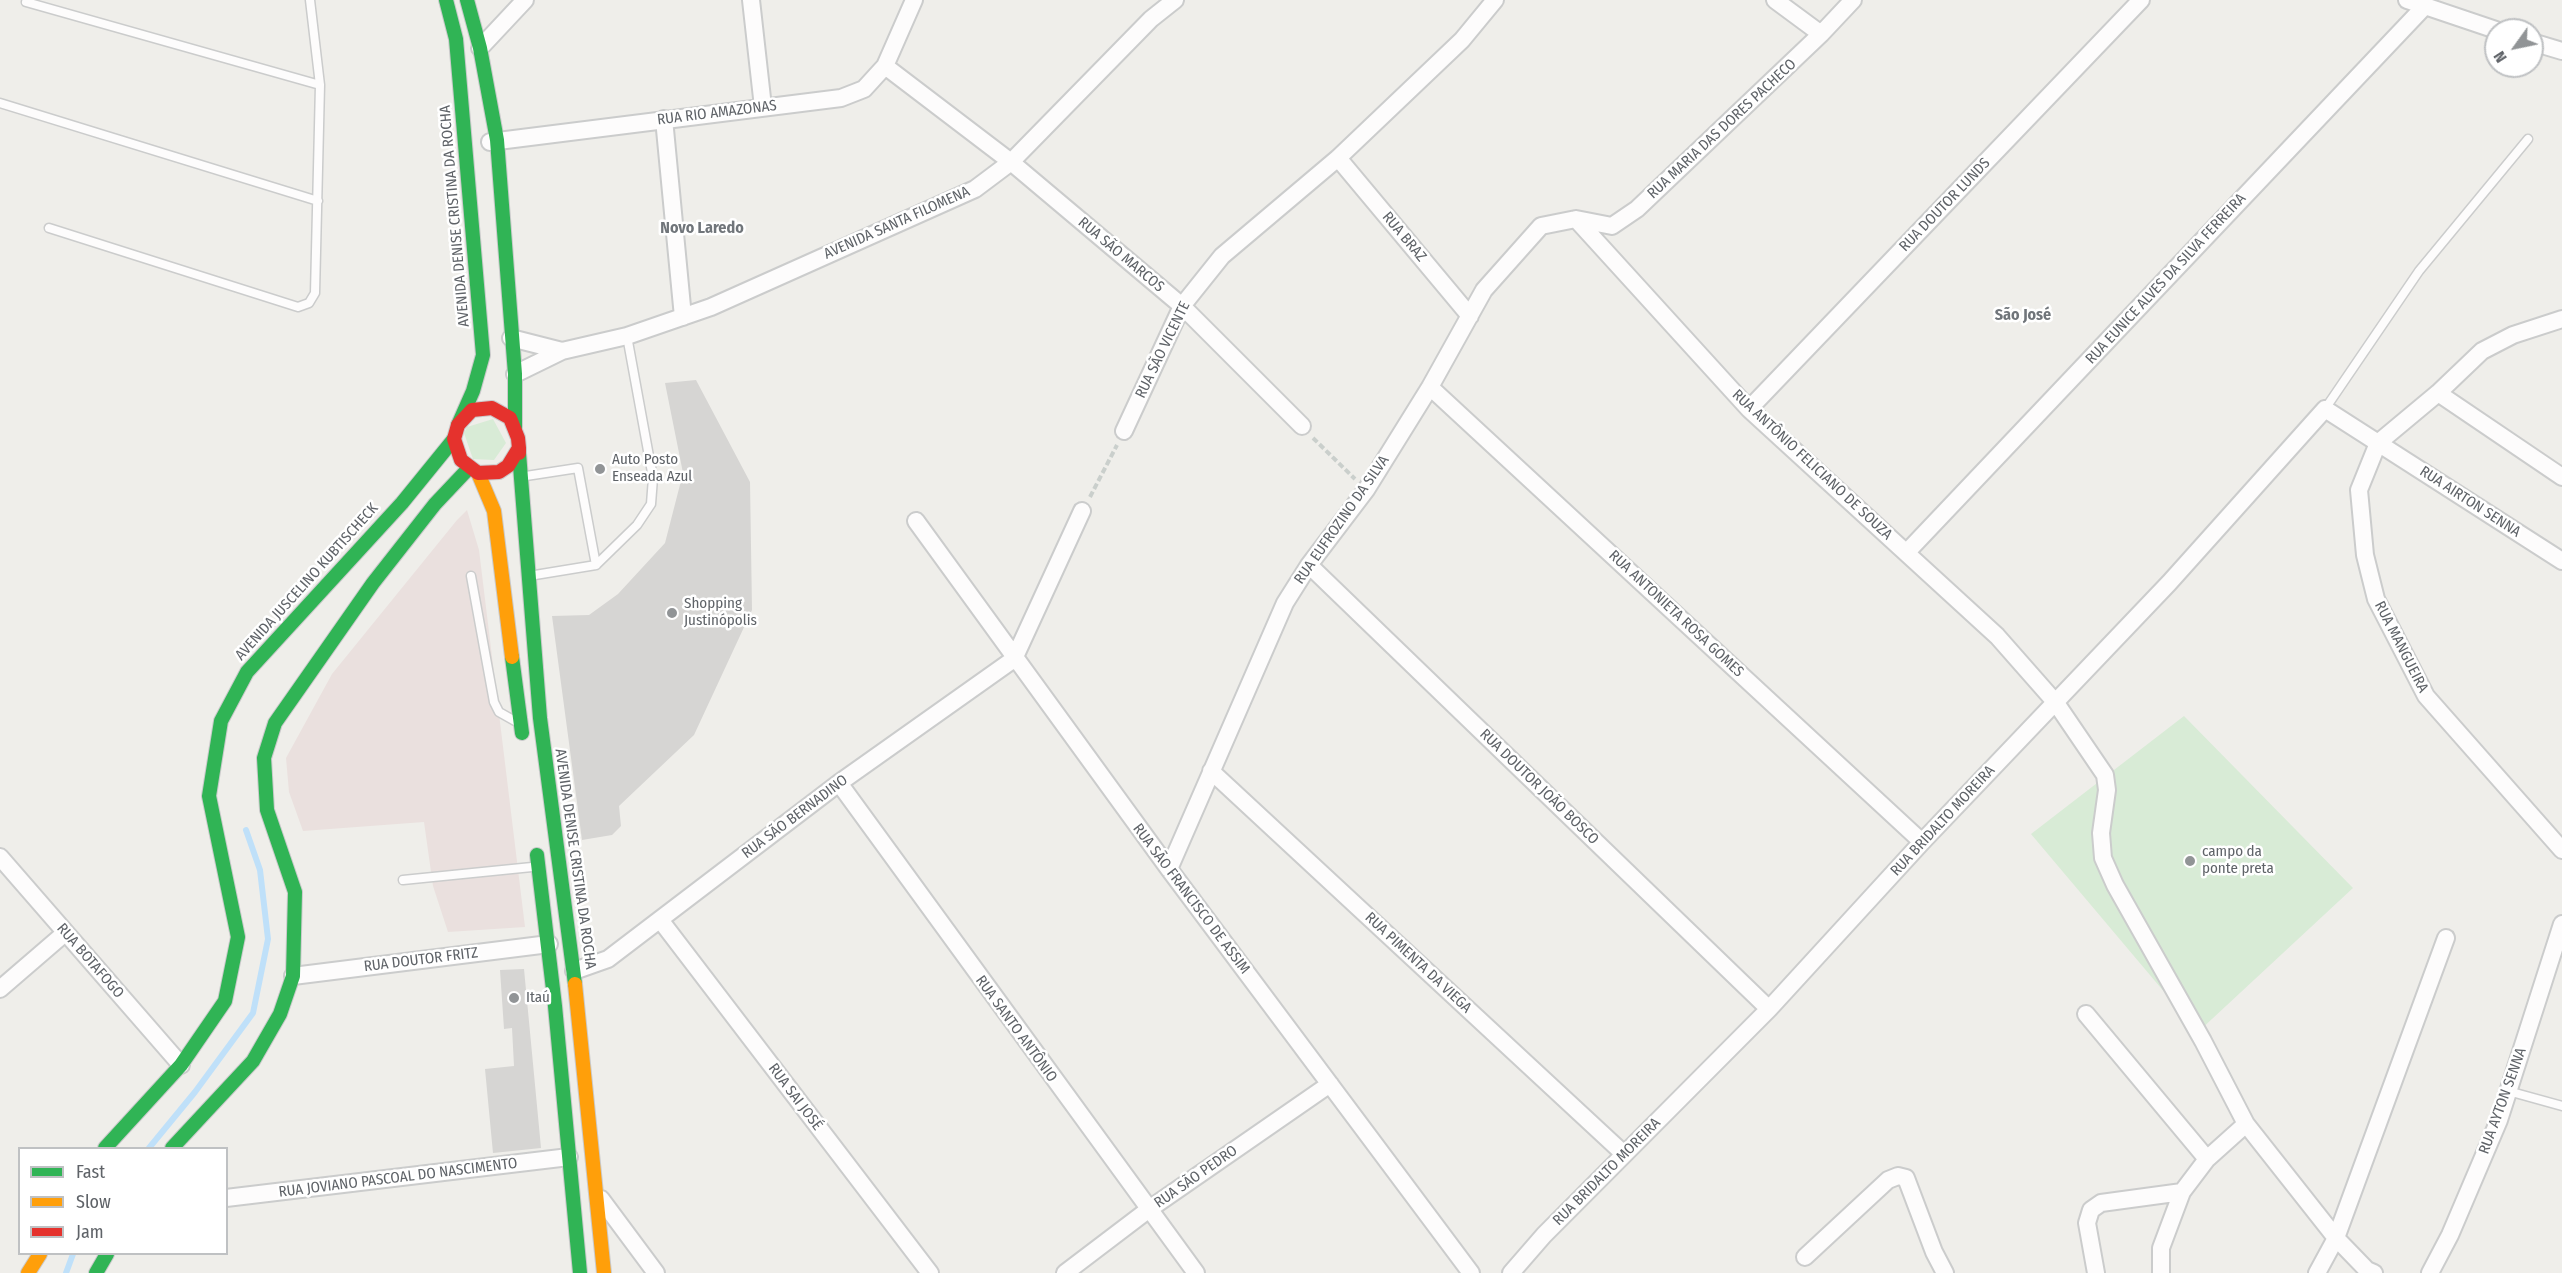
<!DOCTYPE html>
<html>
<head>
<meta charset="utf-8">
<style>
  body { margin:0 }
  #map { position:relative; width:2562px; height:1273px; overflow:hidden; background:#efeeea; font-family:"Fira Sans Condensed",sans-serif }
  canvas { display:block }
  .legend { position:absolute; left:18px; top:1147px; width:210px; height:108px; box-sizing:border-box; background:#fff; border:2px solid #bfc1c3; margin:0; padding:8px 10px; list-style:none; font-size:18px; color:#5f6368 }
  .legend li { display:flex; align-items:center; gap:12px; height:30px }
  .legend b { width:30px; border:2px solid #bfc1c3 }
  .north { position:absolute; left:2484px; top:18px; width:60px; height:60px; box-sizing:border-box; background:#fff; border:2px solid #bfc1c3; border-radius:50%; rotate:237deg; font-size:16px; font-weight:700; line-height:24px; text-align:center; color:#5f6368 }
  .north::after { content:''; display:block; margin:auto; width:21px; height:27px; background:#919496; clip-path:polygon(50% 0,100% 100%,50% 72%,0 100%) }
</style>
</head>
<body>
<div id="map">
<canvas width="2562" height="1273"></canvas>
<ul class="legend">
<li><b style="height:8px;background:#30b455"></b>Fast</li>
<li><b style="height:8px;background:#ff9f0a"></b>Slow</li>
<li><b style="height:8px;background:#e5322d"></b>Jam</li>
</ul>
<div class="north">N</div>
</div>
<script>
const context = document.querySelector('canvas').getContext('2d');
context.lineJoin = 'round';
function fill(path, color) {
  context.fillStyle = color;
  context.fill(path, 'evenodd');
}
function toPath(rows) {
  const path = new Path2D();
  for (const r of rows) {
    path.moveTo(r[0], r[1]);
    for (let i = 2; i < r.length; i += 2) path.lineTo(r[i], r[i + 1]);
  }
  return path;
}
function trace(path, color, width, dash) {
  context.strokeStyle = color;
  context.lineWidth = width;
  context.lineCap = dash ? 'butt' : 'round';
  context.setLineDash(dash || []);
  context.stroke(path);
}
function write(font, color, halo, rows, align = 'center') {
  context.font = font + ' "Fira Sans Condensed",sans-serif';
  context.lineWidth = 5;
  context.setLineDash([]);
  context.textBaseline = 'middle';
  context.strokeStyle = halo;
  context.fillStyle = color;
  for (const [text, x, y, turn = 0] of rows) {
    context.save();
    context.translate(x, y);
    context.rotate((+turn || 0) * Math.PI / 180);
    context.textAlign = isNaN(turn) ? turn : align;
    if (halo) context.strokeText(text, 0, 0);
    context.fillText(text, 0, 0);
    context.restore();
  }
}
fill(toPath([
  [467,510,479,550,525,927,448,932,433,886,424,822,303,831,289,792,286,758,332,674,457,520]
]), '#eae0de');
fill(toPath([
  [493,419,506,443,494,460,473,459,464,433,467,427],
  [2184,716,2353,888,2198,1032,2031,834]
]), '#d8ebd6');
trace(toPath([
  [149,1148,195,1092,253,1013,268,939,260,870,246,830],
  [66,1273,73,1254]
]), '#bfe0f9', 6);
fill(toPath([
  [696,380,750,482,752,610,694,735,619,806,621,826,612,835,582,840,552,616,589,615,618,594,665,543,683,473,665,383],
  [524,969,541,1148,493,1153,485,1069,514,1066,512,1028,504,1029,500,970]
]), '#d6d5d3');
const lane = toPath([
  [26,2,320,85],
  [0,103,318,201],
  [49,228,298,307,309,303,315,293,320,85,310,0],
  [2325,409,2419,271,2528,139],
  [526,476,578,468,596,565,535,575],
  [596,565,637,525,651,504,653,478,627,336],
  [471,576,494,702,499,712,515,721],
  [403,880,532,867],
  [2508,1091,2562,1106]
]);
const street = toPath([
  [751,0,763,107],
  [1775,0,1821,34],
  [2407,0,2496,30],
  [2532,42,2562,51],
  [480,48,525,0],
  [885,66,1011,162,1182,306,1302,426],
  [664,119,683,317],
  [490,142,841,98,864,89,885,66,914,0],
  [1338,158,1470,316],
  [1576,219,1749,409,1997,636,2056,703,2105,775,2107,790,2101,833,2103,858,2115,885,2203,1041,2246,1124],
  [2562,319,2513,335,2482,351,2438,393,2378,443,2359,490,2365,555,2376,599,2426,696,2562,850],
  [511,338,562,351],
  [515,374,562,351,627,336,711,307,975,189,1011,162,1151,19,1175,0],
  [1430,387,1922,842],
  [2438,393,2562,477],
  [1749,409,2141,0],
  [1124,431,1182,306,1222,256,1338,158,1462,40,1495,0],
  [916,521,1169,869,1471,1273],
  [1907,552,2424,7],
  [1309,565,1769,1009],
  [1211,771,1624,1154],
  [839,783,1196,1273],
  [0,857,181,1065],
  [1169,869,1285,603,1309,565,1366,490,1430,387,1484,290,1541,226,1576,219,1612,226,1637,209,1821,34,1853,0],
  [661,921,930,1273],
  [574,971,608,959,839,783,1014,659,1082,511],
  [293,976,549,944],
  [0,989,65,933],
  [2086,1014,2207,1159],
  [226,1198,569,1157],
  [601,1199,656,1273],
  [1805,1257,1888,1180,1898,1176,1906,1178,1934,1252,1945,1273],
  [1065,1273,1148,1210,1330,1084],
  [1511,1273,1544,1235,1769,1009,1922,842,2169,583,2325,409,2562,561],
  [2096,1273,2087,1223,2091,1210,2101,1203,2182,1192],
  [2161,1273,2161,1248,2182,1192,2207,1159,2246,1124,2336,1238,2367,1270,2374,1273],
  [2317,1273,2336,1238,2446,938],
  [2430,1273,2450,1235,2499,1120,2562,924]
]);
const fast = toPath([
  [446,0,456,39,483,355,473,391,458,425],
  [467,0,480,48,497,140,515,374,515,427],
  [519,453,540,718,575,984],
  [512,657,522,733],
  [537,855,555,1006,580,1273],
  [105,1148,181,1065,225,1001,238,937,209,796,221,721,247,672,402,503,454,439],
  [172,1148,253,1061,280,1014,293,976,295,892,267,810,264,758,275,723,373,583,435,504,469,468],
  [96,1273,107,1254]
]);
const slow = toPath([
  [478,473,494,511,512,657],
  [575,984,604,1273],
  [28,1273,40,1254]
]);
const jam = toPath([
  [519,448,508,466,499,472,478,473,461,460,454,439,458,425,472,410,492,408,510,418,518,438,519,448,519,453]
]);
trace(lane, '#cbcccc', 11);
trace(street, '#cbcccc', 20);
trace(fast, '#cacacb', 16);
trace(slow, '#cacacb', 16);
trace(jam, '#cacacb', 16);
trace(toPath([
  [1313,438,1355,479],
  [1090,497,1117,445]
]), '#cacfcc', 4, [6, 3]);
trace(lane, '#fdfcfc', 8);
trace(street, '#fdfcfc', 16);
trace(fast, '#30b455', 14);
trace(slow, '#ff9f0a', 14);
trace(jam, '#e5322d', 14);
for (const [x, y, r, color] of [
  [600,469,6,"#919496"],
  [672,613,6,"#919496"],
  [2190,861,6,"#919496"],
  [514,998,6,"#919496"]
]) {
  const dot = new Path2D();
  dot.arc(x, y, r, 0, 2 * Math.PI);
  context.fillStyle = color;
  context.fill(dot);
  trace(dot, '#fff', 2);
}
write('15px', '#5f6368', '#fff', [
  ["RUA RIO AMAZONAS",717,113,-7],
  ["RUA MARIA DAS DORES PACHECO",1722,129,-43],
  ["RUA DOUTOR LUNDS",1945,205,-46],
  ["AVENIDA DENISE CRISTINA DA ROCHA",455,216,-95],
  ["AVENIDA SANTA FILOMENA",897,223,-24],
  ["RUA BRAZ",1404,237,50],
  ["RUA SÃO MARCOS",1121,255,40],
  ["RUA EUNICE ALVES DA SILVA FERREIRA",2166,279,-47],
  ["RUA SÃO VICENTE",1163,350,-64],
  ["RUA ANTÔNIO FELICIANO DE SOUZA",1812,465,43],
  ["RUA AIRTON SENNA",2470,502,33],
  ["RUA EUFROZINO DA SILVA",1342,520,-55],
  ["AVENIDA JUSCELINO KUBTISCHECK",307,582,-48],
  ["RUA ANTONIETA ROSA GOMES",1676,614,43],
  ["RUA MANGUEIRA",2401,647,63],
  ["RUA DOUTOR JOÃO BOSCO",1539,787,44],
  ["RUA SÃO BERNADINO",795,817,-37],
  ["RUA BRIDALTO MOREIRA",1943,821,-47],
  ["AVENIDA DENISE CRISTINA DA ROCHA",575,859,82],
  ["RUA SÃO FRANCISCO DE ASSIM",1191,899,53],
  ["RUA DOUTOR FRITZ",421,960,-7],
  ["RUA BOTAFOGO",90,961,49],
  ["RUA PIMENTA DA VIEGA",1418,963,43],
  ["RUA SANTO ANTÔNIO",1016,1029,54],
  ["RUA SAI JOSÉ",795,1097,53],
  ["RUA AYTON SENNA",2503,1101,-70],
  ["RUA BRIDALTO MOREIRA",1607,1172,-45],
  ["RUA SÃO PEDRO",1196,1177,-35],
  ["RUA JOVIANO PASCOAL DO NASCIMENTO",398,1178,-7]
]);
write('15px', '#5f6368', '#fff', [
  ["Auto Posto",612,460],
  ["Enseada Azul",612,477],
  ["Shopping",684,604],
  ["Justinópolis",684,621],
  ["campo da",2202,852],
  ["ponte preta",2202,869],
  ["Itaú",526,998]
], 'left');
write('bold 16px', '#70757a', '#fff', [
  ["Novo Laredo",702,229],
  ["São José",2023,316]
]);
</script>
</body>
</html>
